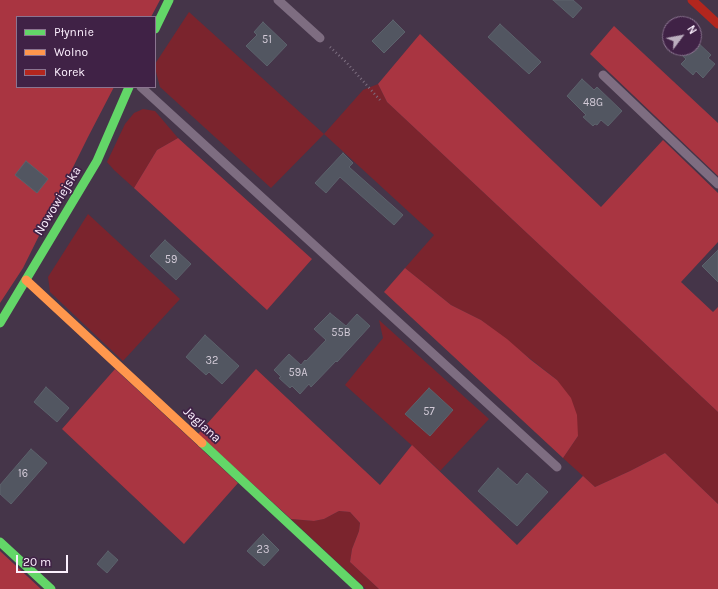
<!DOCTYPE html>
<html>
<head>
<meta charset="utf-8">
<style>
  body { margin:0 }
  #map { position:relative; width:718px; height:589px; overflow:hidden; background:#453549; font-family:Karla,sans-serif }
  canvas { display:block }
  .legend { position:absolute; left:16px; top:16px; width:140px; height:72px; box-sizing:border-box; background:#402246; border:1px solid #8b7490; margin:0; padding:5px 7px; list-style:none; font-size:12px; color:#fcf0fe }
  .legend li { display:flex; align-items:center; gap:8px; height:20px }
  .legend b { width:20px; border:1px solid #8b7490 }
  .north { position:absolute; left:662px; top:16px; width:40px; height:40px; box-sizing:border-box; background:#402246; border:1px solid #8b7490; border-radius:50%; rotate:58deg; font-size:11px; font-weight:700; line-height:16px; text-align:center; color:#fcf0fe }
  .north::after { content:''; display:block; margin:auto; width:14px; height:18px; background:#bcafbf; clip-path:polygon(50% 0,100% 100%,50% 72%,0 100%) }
  .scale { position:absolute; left:16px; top:555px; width:52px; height:18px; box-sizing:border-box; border:2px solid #fcf0fe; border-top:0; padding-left:5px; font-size:12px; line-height:14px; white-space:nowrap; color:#fcf0fe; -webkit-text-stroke:3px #402246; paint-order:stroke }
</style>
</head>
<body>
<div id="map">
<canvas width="718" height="589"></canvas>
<ul class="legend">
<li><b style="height:5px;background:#63d668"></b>Płynnie</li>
<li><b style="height:5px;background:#ff974d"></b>Wolno</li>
<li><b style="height:5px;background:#b3261e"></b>Korek</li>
</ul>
<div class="north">N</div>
<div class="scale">20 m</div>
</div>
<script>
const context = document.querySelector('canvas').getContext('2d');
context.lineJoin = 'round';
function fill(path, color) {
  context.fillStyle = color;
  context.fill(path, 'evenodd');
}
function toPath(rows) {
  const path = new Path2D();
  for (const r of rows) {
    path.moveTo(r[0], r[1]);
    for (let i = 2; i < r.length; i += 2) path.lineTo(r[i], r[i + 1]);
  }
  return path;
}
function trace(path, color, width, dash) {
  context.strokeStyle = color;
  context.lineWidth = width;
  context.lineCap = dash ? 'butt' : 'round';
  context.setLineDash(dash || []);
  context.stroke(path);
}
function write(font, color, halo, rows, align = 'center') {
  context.font = font + ' Karla,sans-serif';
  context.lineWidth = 3.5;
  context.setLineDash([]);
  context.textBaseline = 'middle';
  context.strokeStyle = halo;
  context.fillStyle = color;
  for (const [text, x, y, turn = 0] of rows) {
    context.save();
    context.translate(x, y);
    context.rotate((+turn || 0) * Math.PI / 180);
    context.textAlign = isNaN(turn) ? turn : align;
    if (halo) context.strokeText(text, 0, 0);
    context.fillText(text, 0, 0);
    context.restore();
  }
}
fill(toPath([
  [189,12,324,134,363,90,378,84,387,102,718,412,718,504,665,453,630,471,595,487,563,458,578,436,557,380,481,320,451,305,405,268,434,235,324,134,271,188,160,87,155,68,155,64],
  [143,109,155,111,178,138,157,150,134,188,114,170,107,162,125,124,134,113],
  [88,214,180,299,123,361,50,292,48,277],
  [379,320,489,419,440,471,345,385,383,338],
  [339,511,350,512,360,523,359,531,352,549,350,562,379,589,366,589,291,519,314,521,324,519]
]), '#7b242d');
fill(toPath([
  [0,0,160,0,151,17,17,17,17,87,114,87,88,137,23,268,0,303],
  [614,26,718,123,718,176,590,54],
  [420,34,601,207,663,140,718,193,718,242,681,282,713,312,718,307,718,412,387,102,378,84],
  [178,138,312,259,267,310,134,188,157,150],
  [405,268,451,305,481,320,507,339,531,360,557,380,571,398,577,415,578,436,563,458,384,292],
  [115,369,238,483,184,544,62,429],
  [256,369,380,485,412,445,517,545,583,476,595,487,630,471,665,453,718,504,718,589,379,589,350,562,352,549,359,531,360,523,350,512,339,511,324,519,314,521,291,519,198,434],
  [0,551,41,589,0,589]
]), '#a93541');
const building = toPath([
  [553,0,573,0,582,8,573,18,553,0],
  [393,20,405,32,384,53,372,41,393,20],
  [263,22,287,45,267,66,246,46,257,35,254,32,263,22],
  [500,24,541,62,529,74,488,37,500,24],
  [694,39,711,55,708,58,715,64,703,78,696,71,693,75,681,64,686,59,674,48,694,48,694,39],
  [582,79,594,90,597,87,622,111,608,126,601,120,597,125,595,124,593,126,583,117,586,115,567,96,582,79],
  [343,153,353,163,349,167,403,215,394,225,340,177,326,193,315,183,343,153],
  [26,161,48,179,37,193,15,175,26,161],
  [165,240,191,264,176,280,150,256,165,240],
  [718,250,718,282,702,266,718,250],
  [330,313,346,326,357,314,370,326,337,362,336,361,311,387,309,384,300,394,292,386,290,388,279,378,281,377,274,370,289,354,301,365,305,360,306,361,326,340,314,329,330,313],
  [205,335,239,366,222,384,209,372,206,375,186,357,205,335],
  [46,387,69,408,57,422,34,402,46,387],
  [429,388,453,410,430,436,405,414,429,388],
  [31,449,47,463,11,504,0,494,0,485,31,449],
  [498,468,517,485,527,473,548,492,517,526,478,491,498,468],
  [263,534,279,550,264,566,247,551,263,534],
  [108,551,118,560,107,573,97,564,108,551]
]);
fill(building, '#525661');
trace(building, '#5c626c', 1);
trace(toPath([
  [330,47,346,62,380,100]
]), '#7d6f80', 2.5, [1, 3]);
trace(toPath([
  [278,0,320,38],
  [603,75,718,184],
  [141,87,557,467]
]), '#7e6d81', 9);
trace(toPath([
  [155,29,169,0],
  [0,323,97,161,129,87],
  [202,443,359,589],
  [0,542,51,589]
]), '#63d668', 9);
trace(toPath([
  [26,280,202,443]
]), '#ff974d', 9);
trace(toPath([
  [692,0,718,24]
]), '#b3261e', 9);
write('11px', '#d2cad7', null, [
  ["51",267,40],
  ["48G",593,103],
  ["59",171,260],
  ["55B",341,333],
  ["32",212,361],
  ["59A",298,373],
  ["57",429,412],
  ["16",23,474],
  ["23",263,550]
]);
write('13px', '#fcf0fe', '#402246', [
  ["Nowowiejska",58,201,-59],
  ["Jaglana",202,425,43]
]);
</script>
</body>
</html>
